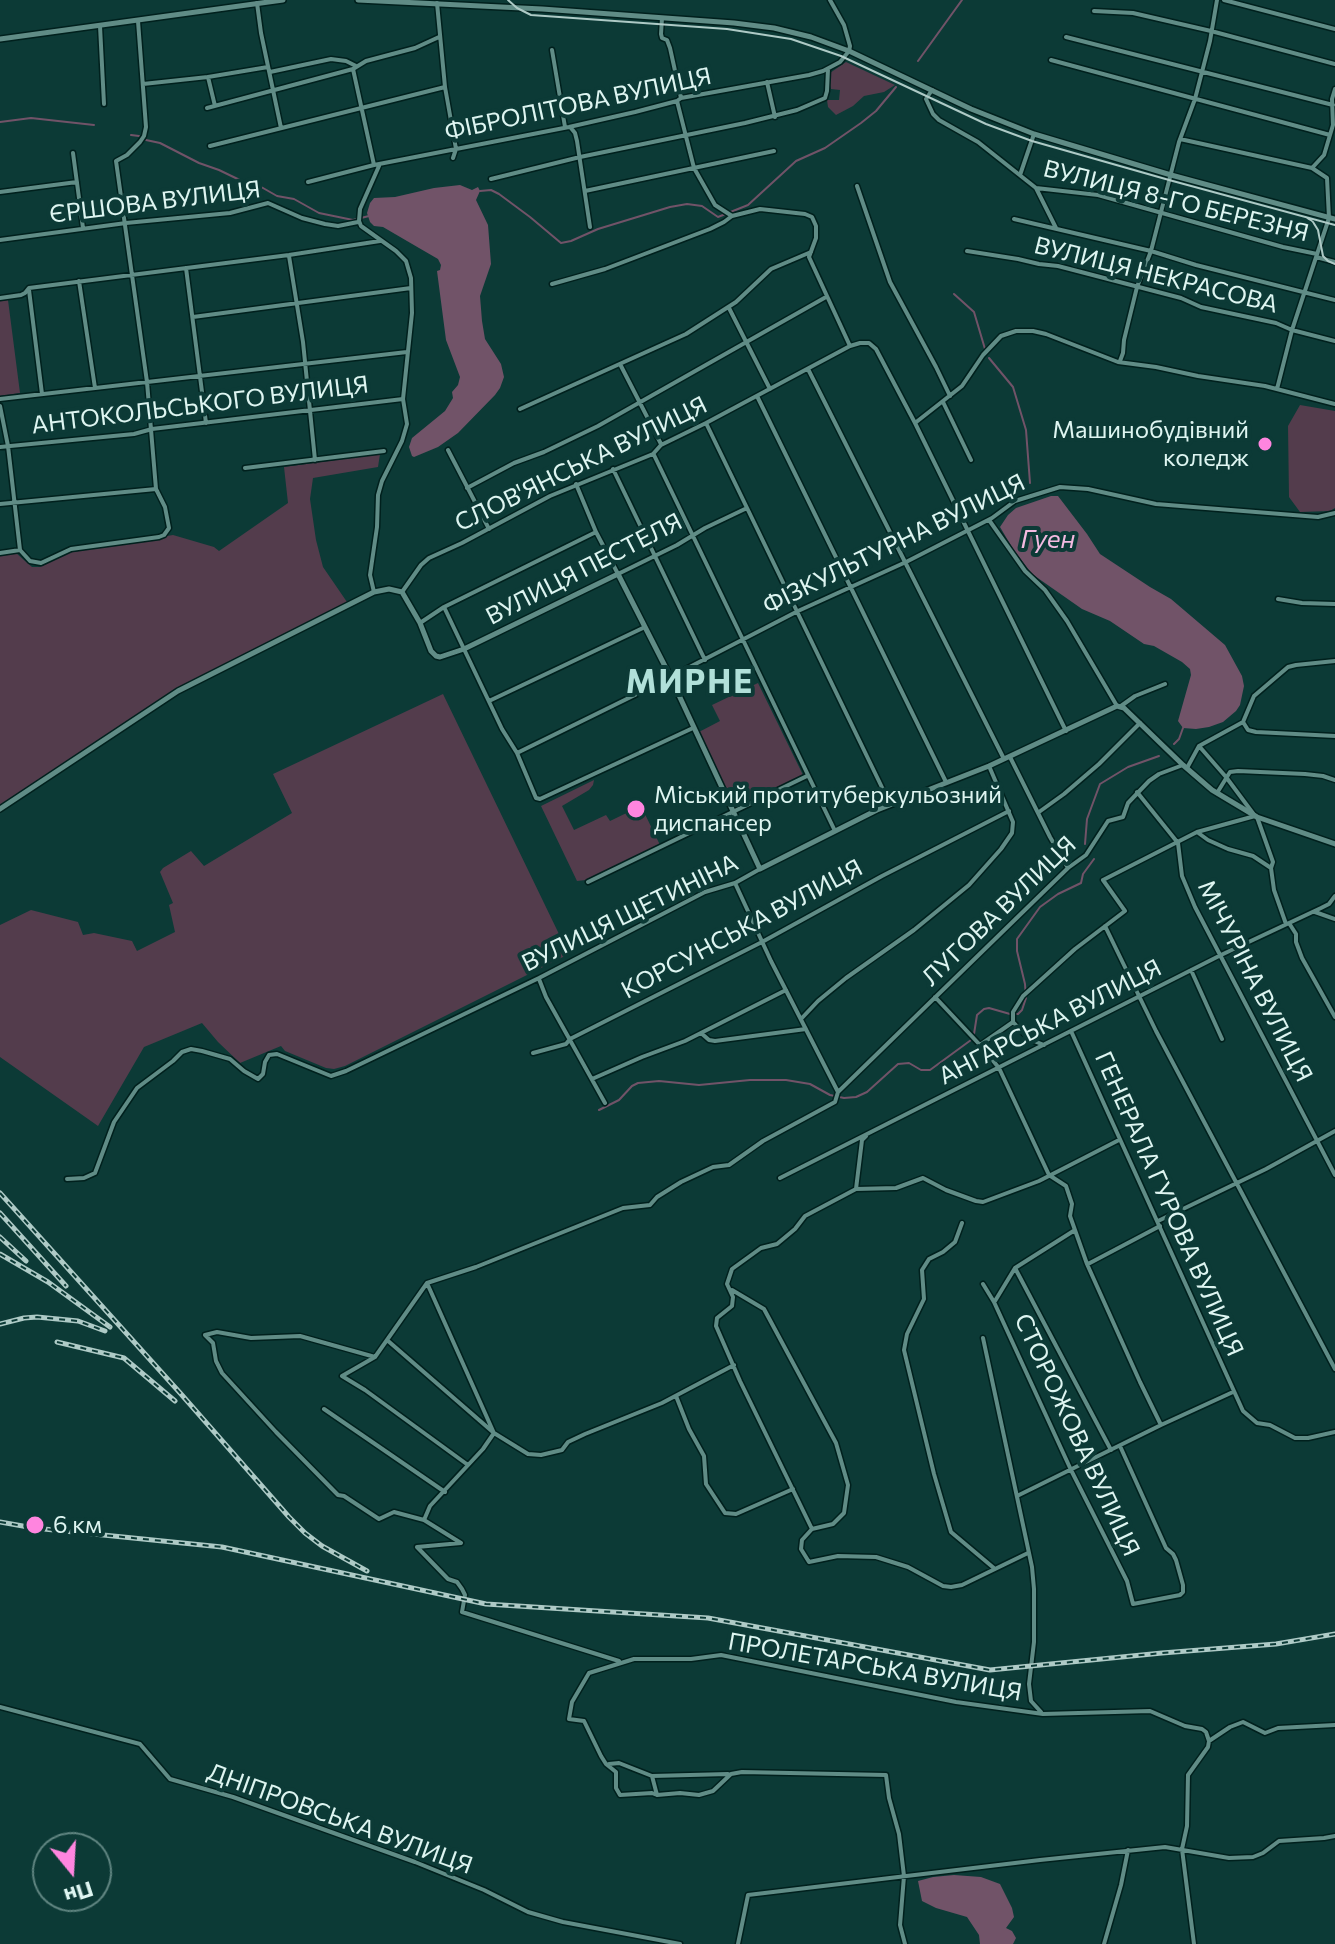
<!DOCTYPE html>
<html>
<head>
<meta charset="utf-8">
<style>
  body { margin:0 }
  #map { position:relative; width:1335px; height:1944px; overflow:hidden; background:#0c3a36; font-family:Commissioner,sans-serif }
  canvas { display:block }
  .north { position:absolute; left:32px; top:1832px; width:80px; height:80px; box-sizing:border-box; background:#0c3a36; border:2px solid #608581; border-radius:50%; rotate:162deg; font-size:22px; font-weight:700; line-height:32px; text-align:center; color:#def5f1 }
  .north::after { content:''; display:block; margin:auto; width:28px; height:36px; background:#ff85df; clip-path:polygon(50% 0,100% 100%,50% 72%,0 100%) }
</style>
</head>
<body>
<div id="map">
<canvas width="1335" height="1944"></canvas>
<div class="north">Пн</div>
</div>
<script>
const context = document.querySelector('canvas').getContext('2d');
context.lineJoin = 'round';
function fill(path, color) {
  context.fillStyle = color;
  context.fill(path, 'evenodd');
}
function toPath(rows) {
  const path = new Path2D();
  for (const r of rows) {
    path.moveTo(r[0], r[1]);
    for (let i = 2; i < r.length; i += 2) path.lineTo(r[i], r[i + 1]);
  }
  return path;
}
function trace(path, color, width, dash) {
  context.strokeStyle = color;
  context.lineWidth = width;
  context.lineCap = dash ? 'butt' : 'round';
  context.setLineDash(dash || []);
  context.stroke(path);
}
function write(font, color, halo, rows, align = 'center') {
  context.font = font + ' Commissioner,sans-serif';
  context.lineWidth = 8;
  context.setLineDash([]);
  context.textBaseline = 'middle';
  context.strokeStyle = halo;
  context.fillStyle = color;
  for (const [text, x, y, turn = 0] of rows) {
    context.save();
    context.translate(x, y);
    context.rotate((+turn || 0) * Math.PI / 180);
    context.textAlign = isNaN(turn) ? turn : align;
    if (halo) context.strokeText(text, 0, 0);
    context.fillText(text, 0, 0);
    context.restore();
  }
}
fill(toPath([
  [846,62,895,85,884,92,864,96,853,106,836,115,828,107,827,100,839,100,840,90,831,89,827,75],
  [8,300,20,393,0,396,0,301],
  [1300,405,1335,411,1335,508,1330,511,1300,512,1289,497,1288,426],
  [380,454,378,467,313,478,310,499,316,540,323,567,347,602,176,689,0,805,0,555,16,553,32,567,40,567,67,553,173,535,214,547,219,551,288,503,284,467],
  [758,683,803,775,734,810,697,733,720,721,712,705],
  [443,694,558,932,567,955,345,1066,334,1069,326,1068,285,1051,281,1046,240,1063,218,1042,202,1023,144,1047,98,1126,0,1057,0,925,31,910,78,922,83,935,94,933,132,941,137,951,175,932,169,905,173,903,160,872,163,868,191,851,204,866,292,813,273,774],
  [594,780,593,785,589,790,562,806,574,830,606,815,610,821,641,806,660,845,586,880,577,881,541,806]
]), '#533c4c');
fill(toPath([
  [460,185,472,190,478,187,480,191,476,200,488,225,491,264,480,296,482,321,485,339,501,364,504,377,500,388,495,395,458,433,438,447,414,457,412,456,409,447,412,438,445,411,453,398,452,392,458,385,460,377,446,340,437,271,440,270,441,265,438,259,419,248,383,227,374,226,370,222,367,213,370,203,374,198,395,197,434,188],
  [1051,496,1058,496,1087,534,1100,554,1150,587,1171,599,1225,645,1242,676,1244,686,1240,705,1236,711,1223,722,1209,727,1196,729,1183,728,1178,721,1191,675,1190,669,1182,662,1154,646,1144,644,1110,621,1082,609,1032,574,1013,549,1000,527,1008,515,1016,508],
  [954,1875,981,1877,1000,1884,1012,1908,1014,1917,1006,1928,1012,1931,1016,1938,1013,1944,980,1944,979,1935,967,1917,936,1908,922,1901,918,1881,933,1877]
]), '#715368');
trace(toPath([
  [918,61,962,0],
  [0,122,31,118,94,125],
  [131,135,139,136],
  [146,140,160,143,199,163,219,170,246,183,263,188,277,196,294,199,319,213,353,220,369,216],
  [480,191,491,190,499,194,530,217,561,243,571,241,598,229,670,207,687,204,702,206,718,217,748,205,796,161,825,148,861,123,876,111,896,87],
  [954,294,974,312,985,349],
  [989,358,1013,387,1026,430,1030,483],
  [1174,744,1179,739,1183,728],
  [1085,844,1087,819,1100,784,1128,767,1159,756],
  [974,1034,977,1015,984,1009,989,1008,1010,1014,1018,1014,1022,1010,1026,998,1025,984,1017,951,1017,939,1040,907,1058,894,1081,883,1083,874,1094,859],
  [599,1110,619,1100,632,1086,638,1083,659,1081,699,1085,750,1080,786,1080,810,1084,830,1095,844,1098,856,1097,867,1092,898,1064,909,1063,921,1070,930,1070,971,1040]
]), '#715368', 2);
const minor = toPath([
  [1224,0,1335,29],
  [257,3,261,33,281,128],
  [437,3,445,87,456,149,453,158],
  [1094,11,1133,13,1211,31,1335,64],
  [662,18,661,34,662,38,667,40,670,48,681,98],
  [100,26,104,104],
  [1066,37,1333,105],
  [552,50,565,127],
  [1051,60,1330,135],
  [353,69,374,165],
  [270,72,331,59,346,61,356,66],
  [208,77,215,106],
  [767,82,775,117],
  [143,84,208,77,268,67],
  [932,90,926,99,933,114,939,120,978,142,1036,188,1098,195,1283,247,1317,254],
  [677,101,694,168,715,205,732,216],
  [207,108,353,69,366,61,415,48,439,37],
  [571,128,575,133,577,141,590,227],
  [1180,139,1312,168],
  [210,146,445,87],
  [73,153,83,228],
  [1020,175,1034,134],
  [491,179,580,157,745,123,797,110,825,98,827,91,828,69],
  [308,182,374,165,569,127,635,112,677,101,681,98,809,75,823,71,840,62,849,51,850,46,844,25,830,0],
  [857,186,890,282,936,367,950,396],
  [1036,188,1056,228],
  [585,191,774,151],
  [0,192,77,182],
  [1014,219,1151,251,1196,265,1335,300],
  [0,240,126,223,230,213,268,203,302,218,325,224,338,226,358,222],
  [967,251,1018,259,1039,264,1058,266,1181,298,1201,307,1276,323,1292,330,1335,341],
  [289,256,303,342,315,460],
  [1316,257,1335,262],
  [186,268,206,423],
  [79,281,95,388],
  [552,284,605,269,710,229,724,222,732,216,760,209,805,214,812,217,816,226,816,238,809,257,850,346],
  [29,290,42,394],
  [0,298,21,295,25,293,29,288,289,255,380,241],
  [729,308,770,389],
  [193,317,411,288],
  [1120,361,1123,353,1124,340,1137,287,1151,251,1179,142,1195,99,1210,41,1217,0],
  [620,364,661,444],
  [808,369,1004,759],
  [1277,389,1292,330,1329,218,1327,178,1312,168,1324,155,1333,125,1332,99,1335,89],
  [757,396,946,782],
  [0,399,407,352],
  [943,402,971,460],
  [0,406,8,446,20,550],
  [520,409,686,334,736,302,771,269,811,252],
  [706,423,890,804],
  [915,423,962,386,983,355,1001,336,1016,331,1033,331,1046,334,1118,362,1156,367,1198,376,1265,386,1335,404],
  [0,447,134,434,152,429,403,399],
  [448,450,489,529],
  [654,455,835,831],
  [245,468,384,451],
  [613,469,705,660],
  [576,484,596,532,618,574,677,545,705,528,747,508],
  [467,488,514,463,544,452,598,426,826,297],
  [0,504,156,489],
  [989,520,1025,571,1045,590,1067,621,1117,706],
  [0,553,20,550,30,561,41,563,71,549,159,537,164,535,169,528,165,507,156,489,147,382,116,161,127,155,140,142,144,136,146,127,138,21],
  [374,592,370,575,377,527,378,495,382,481,402,441,407,424,403,399,412,313,411,278,406,261,396,251,361,226,359,221,360,209,379,166],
  [402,592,421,565,429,558,462,543,550,496,653,454,661,445,706,423,850,346,860,343,869,343,876,349,915,423,1066,731],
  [1278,599,1302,603,1335,604],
  [444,607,502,729,517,753,536,798,540,799,693,728],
  [420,623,444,607,596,532],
  [489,701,645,627],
  [1121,706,1135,696,1165,684],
  [1243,722,1254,696,1288,667,1296,665,1335,661],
  [1243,722,1248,730,1256,732,1335,736],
  [517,753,647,689,798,611,906,562,992,518,1015,501,1060,487,1088,489,1156,504,1318,517,1335,513],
  [1010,757,1050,837,1068,868],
  [1187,768,1199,746,1243,722],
  [1137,792,1178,843],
  [1217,793,1230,772,1238,771,1305,774,1323,776,1335,780],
  [1039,812,1064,794,1099,764,1140,723],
  [1257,817,1273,862,1271,868],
  [1197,832,1208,840,1228,849,1253,856,1271,868,1274,890,1286,924],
  [1178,843,1182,876,1195,907,1335,1175],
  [588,882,807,776],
  [1315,912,1335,919],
  [1289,923,1296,934,1296,942,1302,958,1335,1017],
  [1105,926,1156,1031,1335,1369],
  [1191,970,1222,1039],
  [539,979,546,997,605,1103],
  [935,997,980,1045,999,1068,1049,1175,1066,1186,1072,1204,1070,1216,1087,1264,1140,1382,1161,1425],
  [801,1019,818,1001,846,978,914,930,969,885,1001,849,1012,833,1013,822,989,766],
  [1071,1031,1243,1411,1257,1423,1270,1425,1295,1438,1308,1438,1335,1432],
  [701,1033,709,1040,715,1041,806,1029],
  [980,1045,1013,1022],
  [1044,1045,1029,1039,1013,1022,1013,1012,1023,996,1075,949,1125,911,1103,880,1197,832,1255,816,1226,777,1199,746],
  [533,1053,566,1044,570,1039,762,942,882,876,1009,811],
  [592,1079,642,1057,685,1041,786,990],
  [838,1092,1068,868,1086,855,1108,821,1123,817,1128,803,1149,781,1159,774,1183,765],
  [780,1178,1221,955,1321,908,1329,904,1335,896],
  [67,1179,84,1178,95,1173,114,1122,137,1088,173,1061,182,1052,191,1049,202,1051,230,1059,244,1071,258,1079,263,1074,265,1062,269,1055,277,1054,331,1076,346,1071,539,978,705,892,735,883,760,869],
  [856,1189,896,1188,923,1178,946,1190,976,1201,983,1202,1039,1181,1119,1140],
  [1158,1221,1266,1169,1335,1131],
  [962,1223,955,1242,943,1252,929,1259,922,1270,924,1299,907,1334,904,1350,934,1474,951,1532,995,1569],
  [1088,1264,1160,1226],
  [1015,1268,1111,1450],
  [427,1283,493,1431],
  [983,1284,994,1302,1071,1470,1127,1581,1133,1604,1180,1595,1183,1592,1183,1585,1176,1560,1173,1554,1166,1548,1120,1446],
  [732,1290,764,1309,836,1443,848,1485,844,1513,833,1524,812,1529],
  [995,1301,1015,1268,1075,1230],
  [983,1338,1032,1567,1034,1589,1034,1642,1029,1684,1031,1701,1041,1712],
  [387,1340,494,1433,528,1454,541,1455,562,1450,568,1442,585,1434,662,1403,734,1365],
  [375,1357,300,1336,251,1338,217,1332,205,1335,213,1343,216,1361,222,1373,276,1432,338,1495,344,1496,379,1519,394,1512,424,1520,461,1543,417,1547,448,1579,457,1582,462,1589,465,1595,462,1612,619,1661],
  [676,1396,689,1429,704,1456,706,1484,725,1513,736,1514,793,1489],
  [324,1409,445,1492],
  [468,1465,365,1390,342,1376,375,1357,427,1283,476,1267,623,1208,650,1205,657,1197,681,1182,713,1167,729,1165,763,1141,835,1102,838,1092,771,961,735,883],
  [1017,1496,1161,1425,1233,1392],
  [424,1520,430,1506,483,1449,494,1433],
  [812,1529,740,1381,716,1326,717,1318,732,1306,733,1297,727,1284,732,1269,761,1248,777,1244,795,1229,805,1216,856,1189,862,1140,866,1136],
  [812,1529,802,1540,801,1549,809,1562,838,1556,876,1557,908,1567,943,1586,951,1587,962,1585,1028,1553],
  [0,1707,140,1744,170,1779,233,1797,415,1862,484,1890,528,1912,563,1922,680,1944],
  [1209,1741,1230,1727,1243,1722,1265,1733,1278,1728,1335,1725],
  [609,1764,619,1763,652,1776,657,1795],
  [652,1776,728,1774],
  [738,1944,748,1895,1040,1860,1165,1847,1229,1858,1253,1857,1263,1853,1279,1841,1324,1838,1335,1836],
  [905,1944,900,1925,904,1876,899,1834,889,1798,886,1775,742,1772,731,1774,713,1791,699,1795,680,1793,657,1795,652,1793,620,1795,616,1788,616,1772,606,1764,601,1756,584,1721,569,1719,572,1702,589,1673,634,1659,691,1659,721,1655,956,1702,1043,1714,1150,1711,1185,1726,1202,1729,1206,1732,1209,1741,1208,1747,1188,1775,1187,1826,1182,1849,1194,1944],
  [1104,1944,1121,1885,1128,1850]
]);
const tertiary = toPath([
  [0,809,178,691,374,592,389,589,402,592,420,623,431,651,436,656,440,657,464,649,618,574,670,676,760,869,877,810,989,766,1117,706,1124,708,1183,765,1212,790,1257,817,1335,844]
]);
const secondary = toPath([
  [358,0,542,9,734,23,774,28,811,37,849,51,971,109,1034,134,1171,175,1335,219],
  [0,39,283,0]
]);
trace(minor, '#00201d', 7);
trace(tertiary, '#00201d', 8);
trace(secondary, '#00201d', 8);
trace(minor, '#608c86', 4);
trace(tertiary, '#608c86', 5);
trace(secondary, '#608c86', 5);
trace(toPath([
  [508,0,517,8,531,15,727,29,791,39,841,56,986,124,1032,141,1169,180,1335,225],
  [1306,217,1313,222,1318,230,1323,256,1328,261,1335,264]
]), '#aecac6', 2);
const rail = toPath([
  [0,1193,181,1394,289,1517,305,1533,322,1546,367,1571],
  [0,1213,66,1286],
  [0,1237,26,1261],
  [0,1254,48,1282,110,1327],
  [0,1324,24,1318,37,1317,78,1321,105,1331],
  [57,1342,124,1358,175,1401],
  [0,1522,34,1528,222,1547,486,1604,708,1618,990,1670,1162,1653,1276,1644,1335,1634]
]);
trace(rail, '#aecac6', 5);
trace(rail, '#0c3a36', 2, [6]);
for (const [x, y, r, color] of [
  [1265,444,8,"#ff85df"],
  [636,809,10,"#ff85df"],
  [35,1525,10,"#ff85df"]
]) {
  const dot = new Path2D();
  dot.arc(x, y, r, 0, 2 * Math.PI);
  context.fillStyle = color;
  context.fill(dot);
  trace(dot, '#0c3a36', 3);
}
write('24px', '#def5f1', '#0c3a36', [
  ["ФІБРОЛІТОВА ВУЛИЦЯ",578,104,-12],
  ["ВУЛИЦЯ 8-ГО БЕРЕЗНЯ",1176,201,14],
  ["ЄРШОВА ВУЛИЦЯ",155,202,-7],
  ["ВУЛИЦЯ НЕКРАСОВА",1156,275,14],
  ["АНТОКОЛЬСЬКОГО ВУЛИЦЯ",200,405,-7],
  ["СЛОВ'ЯНСЬКА ВУЛИЦЯ",581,464,-26],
  ["ФІЗКУЛЬТУРНА ВУЛИЦЯ",894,544,-26],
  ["ВУЛИЦЯ ПЕСТЕЛЯ",584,569,-27],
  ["ЛУГОВА ВУЛИЦЯ",999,911,-44],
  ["ВУЛИЦЯ ЩЕТИНІНА",630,913,-26],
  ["КОРСУНСЬКА ВУЛИЦЯ",742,929,-28],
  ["МІЧУРІНА ВУЛИЦЯ",1255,981,63],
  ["АНГАРСЬКА ВУЛИЦЯ",1050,1022,-27],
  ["ГЕНЕРАЛА ГУРОВА ВУЛИЦЯ",1169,1204,66],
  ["СТОРОЖОВА ВУЛИЦЯ",1077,1435,65],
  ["ПРОЛЕТАРСЬКА ВУЛИЦЯ",875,1667,10],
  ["ДНІПРОВСЬКА ВУЛИЦЯ",340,1819,20]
]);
write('24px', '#def5f1', '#0c3a36', [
  ["Машинобудівний",1249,430,"right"],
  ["коледж",1249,458,"right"],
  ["Міський протитуберкульозний",654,795],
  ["диспансер",654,823],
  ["6 км",53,1525]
], 'left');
write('italic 26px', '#f2bae0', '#0c3a36', [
  ["Гуен",1048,539]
]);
context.letterSpacing = '2px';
write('bold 32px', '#b1e0d9', '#0c3a36', [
  ["МИРНЕ",690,682]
]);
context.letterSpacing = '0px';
</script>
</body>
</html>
